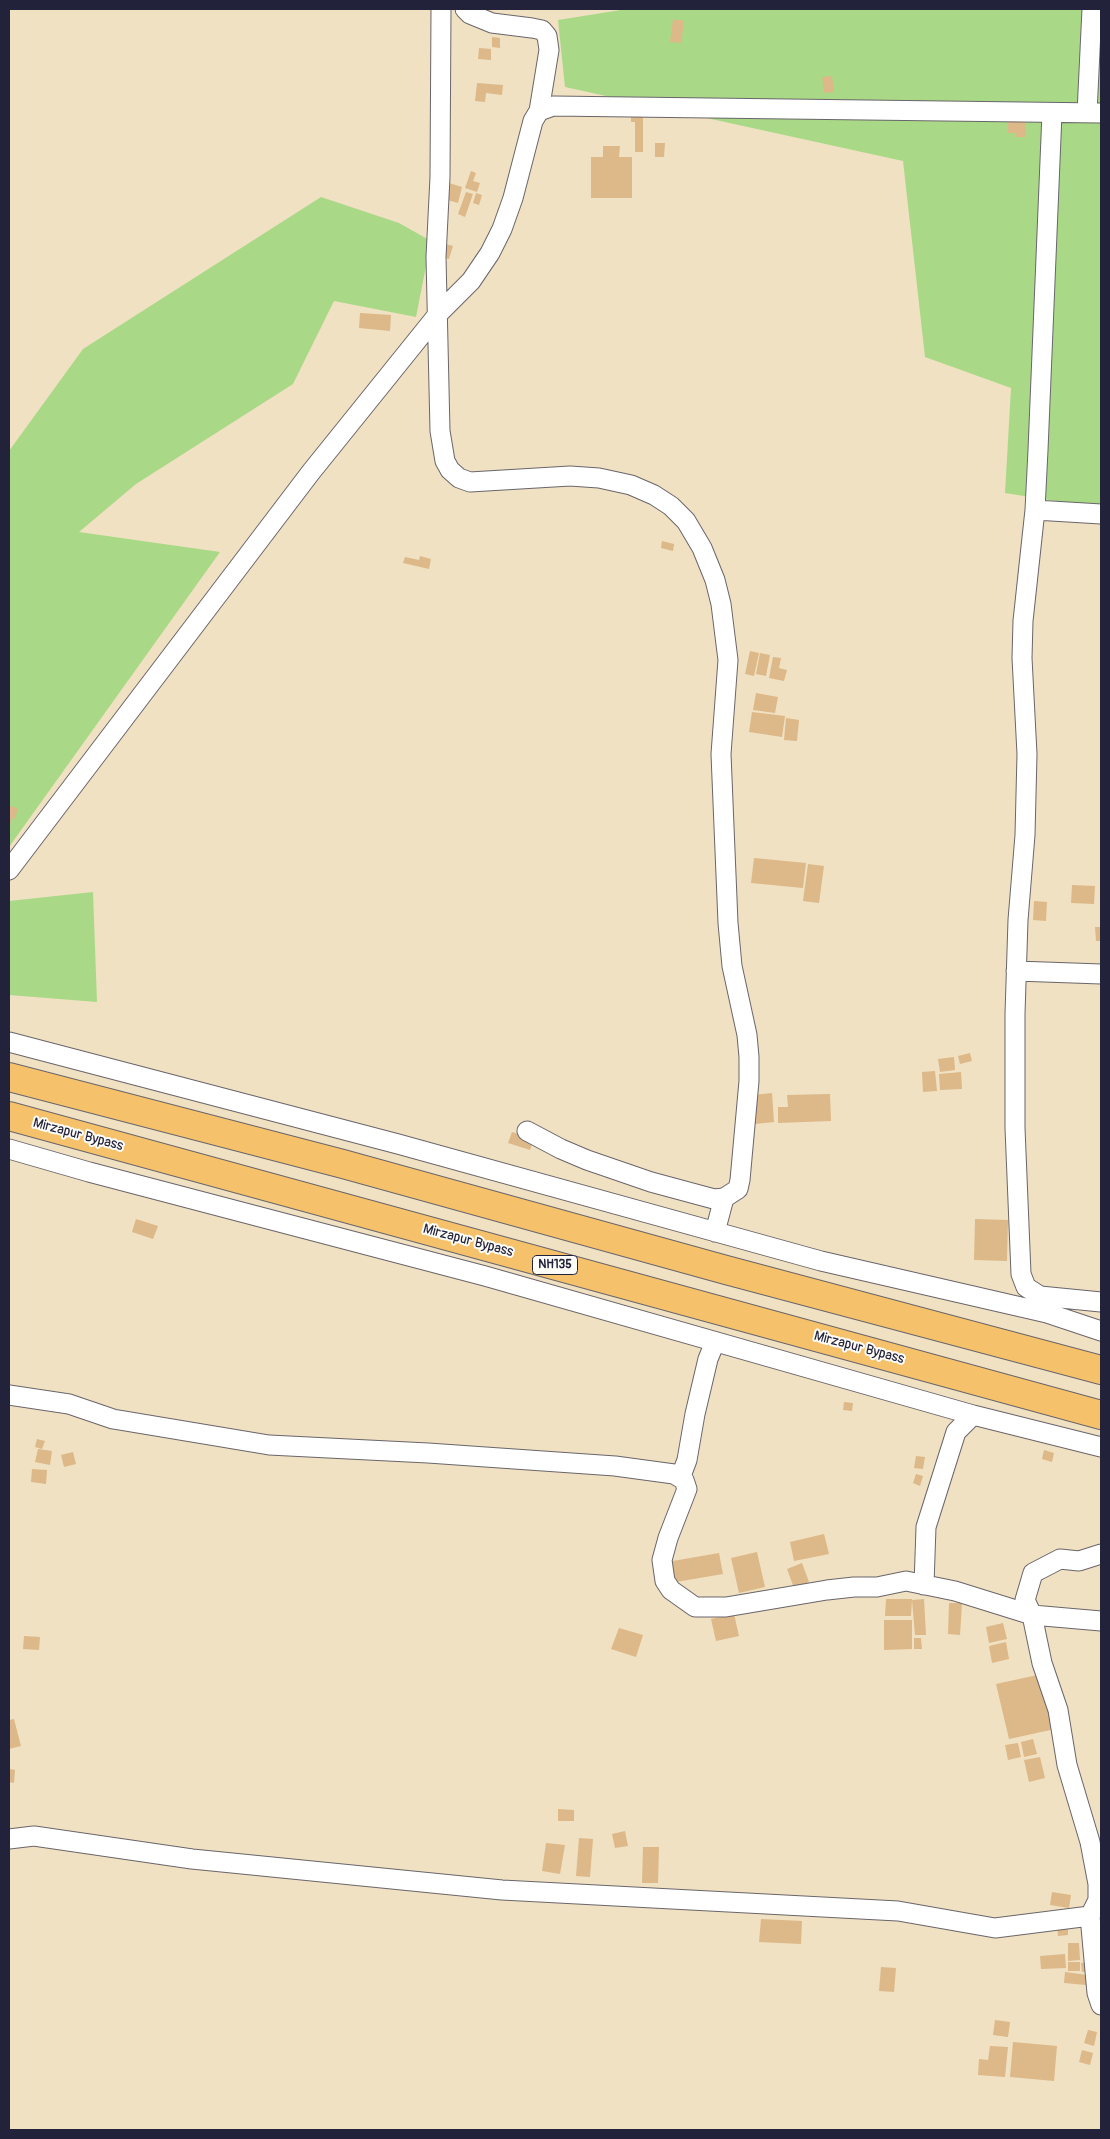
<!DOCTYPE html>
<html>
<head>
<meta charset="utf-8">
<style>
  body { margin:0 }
  #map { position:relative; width:1110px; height:2139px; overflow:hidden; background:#f0e1c2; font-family:Pangolin,sans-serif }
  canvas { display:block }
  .frame { position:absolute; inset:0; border:10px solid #22223b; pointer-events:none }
</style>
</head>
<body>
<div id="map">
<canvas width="1110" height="2139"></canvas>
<div class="frame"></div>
</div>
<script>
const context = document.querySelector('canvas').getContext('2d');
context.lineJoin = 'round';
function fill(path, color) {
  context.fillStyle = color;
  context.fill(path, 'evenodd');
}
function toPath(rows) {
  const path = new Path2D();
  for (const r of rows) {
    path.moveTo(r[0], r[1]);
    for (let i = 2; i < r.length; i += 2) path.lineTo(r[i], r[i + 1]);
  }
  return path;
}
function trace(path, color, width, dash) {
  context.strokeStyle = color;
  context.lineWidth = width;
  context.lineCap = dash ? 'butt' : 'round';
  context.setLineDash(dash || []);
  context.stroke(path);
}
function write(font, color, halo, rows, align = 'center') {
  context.font = font + ' Pangolin,sans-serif';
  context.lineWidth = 4;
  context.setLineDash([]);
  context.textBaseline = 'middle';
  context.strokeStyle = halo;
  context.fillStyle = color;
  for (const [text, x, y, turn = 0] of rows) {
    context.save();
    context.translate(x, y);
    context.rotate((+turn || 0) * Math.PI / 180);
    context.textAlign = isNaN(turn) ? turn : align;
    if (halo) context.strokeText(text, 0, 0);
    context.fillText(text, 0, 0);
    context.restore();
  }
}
fill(toPath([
  [627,9,1101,9,1101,508,1005,493,1011,388,925,357,903,161,565,87,558,20],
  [321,197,399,223,431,241,416,317,334,301,293,384,136,484,79,532,220,552,9,847,9,451,83,349],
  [93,892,97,1002,9,995,9,901]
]), '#a9d987');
fill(toPath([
  [673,19,684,21,681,43,670,42],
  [492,37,500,38,500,48,492,47],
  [479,48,491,49,491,60,478,59],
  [832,76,834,92,824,93,822,77],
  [477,83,503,85,502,95,486,93,485,102,475,101],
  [631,116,643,116,643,152,635,152,635,122,631,122],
  [1019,117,1019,122,1025,122,1026,137,1016,137,1015,133,1008,133,1008,118],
  [655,143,665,143,664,157,655,157],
  [603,146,620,146,619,157,632,157,632,198,591,198,591,157,603,157],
  [471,171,476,173,473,181,480,183,477,192,465,188],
  [449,183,462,187,458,203,444,199],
  [466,192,473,194,465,217,458,214],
  [476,193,482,195,479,205,473,203],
  [446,244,453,246,449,259,442,257],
  [360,313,391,315,390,331,359,328],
  [662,541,674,544,673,551,661,548],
  [420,556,431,559,429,569,403,563,405,557,419,560],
  [750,651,759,653,754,676,745,674],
  [760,653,770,655,766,676,756,674],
  [773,657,781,658,779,668,787,670,784,681,769,678],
  [756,693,778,697,775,713,753,710],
  [752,712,785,716,782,737,749,732],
  [786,718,799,720,797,741,784,740],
  [9,806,18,808,15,819,12,818,9,827],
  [754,858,806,863,803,888,751,883],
  [808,864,824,866,819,903,803,901],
  [1072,885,1095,886,1094,904,1071,903],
  [1034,901,1047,902,1046,921,1033,920],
  [1095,927,1101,927,1101,941,1096,941],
  [970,1053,972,1061,960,1064,958,1056],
  [954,1057,955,1070,940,1072,938,1059],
  [935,1071,937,1091,923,1092,922,1072],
  [961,1072,962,1089,940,1090,939,1074],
  [772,1093,774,1122,755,1124,753,1095],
  [830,1094,831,1121,778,1123,778,1107,788,1107,787,1095],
  [512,1132,534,1139,530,1150,508,1143],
  [136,1219,158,1226,153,1239,132,1232],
  [975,1219,1008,1220,1007,1261,974,1260],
  [844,1402,853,1403,852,1411,843,1410],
  [37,1439,45,1441,42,1449,35,1447],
  [38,1449,52,1451,50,1465,35,1462],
  [1044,1450,1054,1453,1052,1462,1042,1459],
  [73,1452,76,1464,64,1467,61,1455],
  [916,1456,925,1457,923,1469,914,1468],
  [32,1469,47,1470,46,1484,31,1482],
  [916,1474,923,1476,920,1486,913,1483],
  [824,1534,829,1554,794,1561,790,1542],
  [757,1552,765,1587,739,1593,731,1558],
  [719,1553,723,1574,670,1583,667,1562],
  [802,1563,809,1582,794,1588,787,1569],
  [886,1599,912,1599,911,1616,885,1616],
  [924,1599,926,1635,915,1635,912,1600],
  [949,1603,962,1603,960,1635,948,1634],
  [734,1614,739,1636,716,1641,711,1619],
  [884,1620,912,1620,912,1649,884,1650],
  [1003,1623,1007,1639,989,1643,986,1627],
  [619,1628,643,1635,636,1657,611,1649],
  [24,1636,40,1637,39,1650,23,1649],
  [914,1638,921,1638,922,1649,914,1649],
  [1006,1642,1009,1659,992,1663,989,1646],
  [1042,1674,1055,1729,1009,1739,996,1684],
  [14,1719,21,1746,9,1749,9,1720],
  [1033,1739,1037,1754,1024,1757,1021,1742],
  [1018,1743,1021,1757,1008,1760,1005,1745],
  [1040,1757,1045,1778,1029,1782,1024,1760],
  [9,1769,15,1770,14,1783,9,1782],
  [558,1809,574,1810,574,1821,558,1821],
  [625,1831,628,1846,615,1848,612,1834],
  [579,1838,593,1839,590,1877,576,1876],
  [546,1843,565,1845,560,1874,542,1871],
  [643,1847,659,1847,658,1883,642,1883],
  [1052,1892,1071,1895,1069,1908,1050,1905],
  [761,1919,802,1921,801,1944,759,1942],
  [1068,1924,1068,1935,1058,1936,1057,1925],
  [1068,1943,1079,1943,1080,1960,1068,1961],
  [1065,1954,1066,1968,1041,1969,1040,1956],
  [1068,1962,1080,1962,1080,1971,1068,1971],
  [1090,1962,1091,1971,1082,1972,1081,1963],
  [881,1967,896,1968,894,1992,879,1991],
  [1065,1972,1087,1975,1086,1985,1064,1983],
  [995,2020,1010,2022,1008,2037,993,2035],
  [1088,2030,1097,2032,1094,2046,1084,2043],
  [1013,2042,1057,2046,1054,2081,1010,2077],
  [990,2046,1008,2047,1005,2077,978,2075,979,2059,988,2060],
  [1082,2050,1093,2053,1090,2065,1079,2062]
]), '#ddb888');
const minor = toPath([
  [441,9,440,177,436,257,440,431,445,461,450,470,459,478,470,482,570,476,599,478,631,485,654,495,671,506,686,521,702,548,715,580,721,604,728,660,721,754,728,923,732,966,747,1035,749,1057,749,1081,740,1180,738,1189,724,1198,714,1199,651,1182,587,1160,561,1149,527,1131],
  [465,9,470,14,492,23,532,28,542,30,547,36,549,50,539,111],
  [1052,113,1038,450,1035,510,1023,621,1022,658,1027,754,1025,835,1018,920,1015,1014,1015,1128,1021,1274,1026,1287,1040,1296,1101,1302],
  [1087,113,1092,9],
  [1035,510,1101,514],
  [9,870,311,472,439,313,471,281,490,253,502,229,513,198,533,121,539,111,553,106,1101,113],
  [1016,971,1101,974],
  [9,1042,398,1144,821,1261,1047,1313,1101,1331],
  [9,1149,89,1172,485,1276,973,1415,1101,1447],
  [715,1232,724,1198],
  [9,1395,69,1404,113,1419,269,1445,428,1453,615,1466,674,1474,684,1480,687,1489,668,1538,662,1560,665,1581,671,1590,695,1607,726,1607,827,1590,854,1587,877,1587,906,1581,955,1591,1032,1615,1101,1621],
  [681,1476,687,1460,695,1414,708,1359,715,1342],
  [1101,1554,1079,1561,1060,1559,1033,1573,1025,1600,1032,1615,1042,1663,1058,1710,1067,1765,1090,1842,1098,1884,1098,1900,1090,1916,1097,1993,1101,2005],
  [924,1585,926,1527,956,1432,973,1415],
  [9,1839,34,1836,192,1859,502,1890,898,1911,995,1928,1090,1916]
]);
const highway = toPath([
  [9,1077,343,1164,726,1270,1101,1370],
  [9,1116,1101,1415]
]);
trace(minor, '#6a656a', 21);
trace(highway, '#6a656a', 30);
trace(minor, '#fff', 19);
trace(highway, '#f5c16b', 28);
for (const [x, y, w] of [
  [555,1265,45]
]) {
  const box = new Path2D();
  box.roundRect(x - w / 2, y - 9.5, w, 19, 4);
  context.fillStyle = '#fdfcf7';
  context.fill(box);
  trace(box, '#22223b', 1);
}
write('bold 12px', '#22223b', null, [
  ["NH135",555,1265]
]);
write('14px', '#22223b', '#fdfcf7', [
  ["Mirzapur Bypass",78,1135,15],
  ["Mirzapur Bypass",468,1241,15],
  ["Mirzapur Bypass",859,1348,15]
]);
</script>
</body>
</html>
